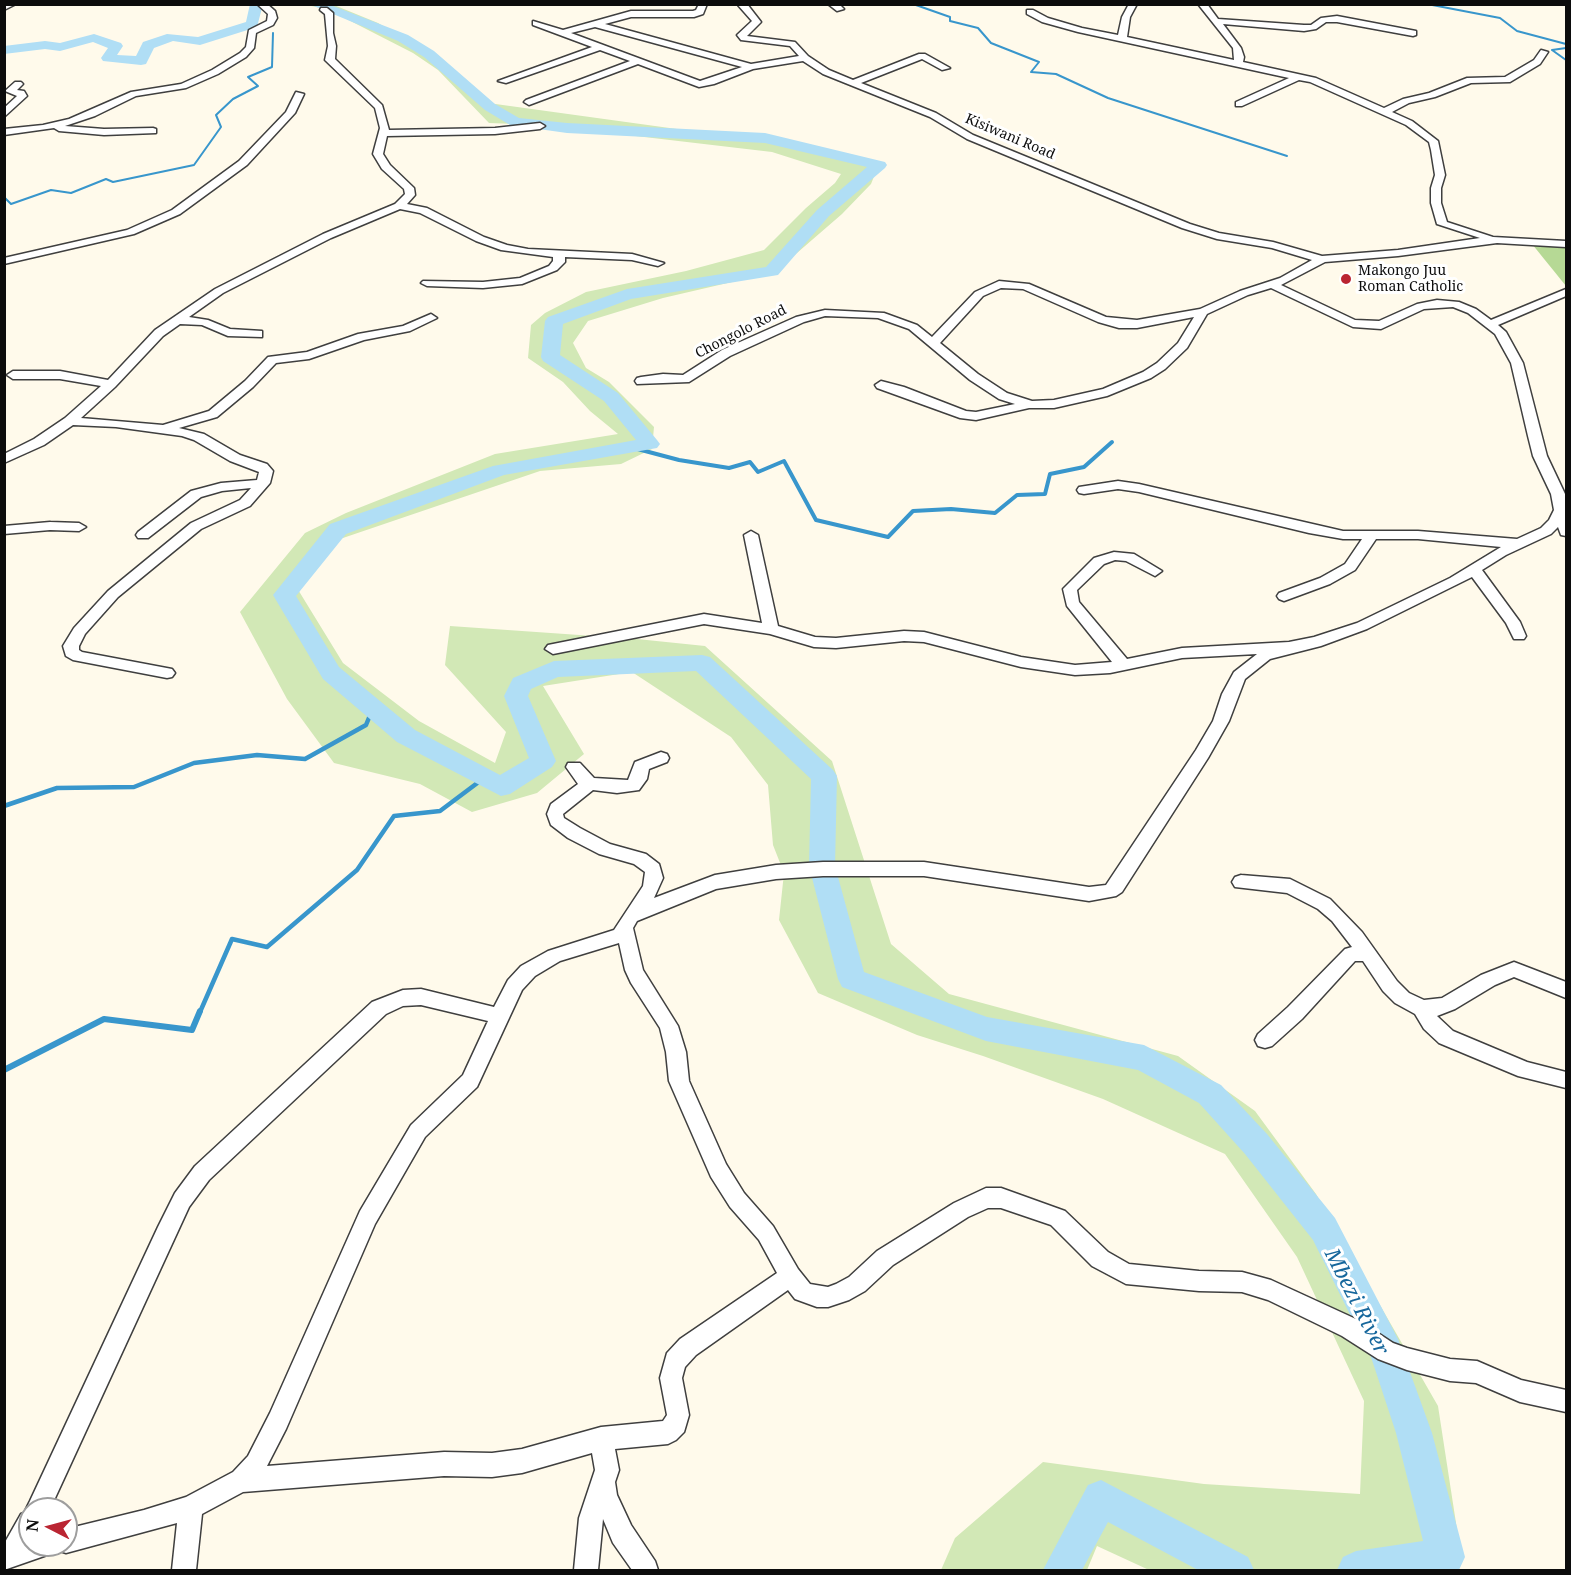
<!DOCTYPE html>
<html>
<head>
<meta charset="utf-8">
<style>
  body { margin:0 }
  #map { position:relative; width:1571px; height:1575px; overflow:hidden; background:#fffaeb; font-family:"Noto Serif",serif }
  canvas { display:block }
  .frame { position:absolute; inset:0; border:6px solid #0c0c0c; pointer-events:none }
  .north { position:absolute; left:18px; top:1497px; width:60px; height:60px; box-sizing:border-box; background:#fff; border:2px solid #9e9e9e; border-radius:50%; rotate:276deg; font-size:16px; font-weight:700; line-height:24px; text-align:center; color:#0c0c0c }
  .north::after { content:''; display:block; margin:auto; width:21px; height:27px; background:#ba2532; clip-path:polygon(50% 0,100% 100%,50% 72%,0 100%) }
</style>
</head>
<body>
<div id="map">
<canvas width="1571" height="1575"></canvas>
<div class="frame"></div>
<div class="north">N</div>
</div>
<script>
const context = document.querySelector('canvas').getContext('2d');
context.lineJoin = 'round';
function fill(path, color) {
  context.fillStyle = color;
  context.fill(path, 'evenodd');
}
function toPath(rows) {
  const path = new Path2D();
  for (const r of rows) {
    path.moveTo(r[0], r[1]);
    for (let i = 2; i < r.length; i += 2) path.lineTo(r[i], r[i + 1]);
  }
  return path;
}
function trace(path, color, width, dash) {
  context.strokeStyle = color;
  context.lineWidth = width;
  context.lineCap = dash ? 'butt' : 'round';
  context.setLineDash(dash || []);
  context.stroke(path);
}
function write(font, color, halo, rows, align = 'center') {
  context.font = font + ' "Noto Serif",serif';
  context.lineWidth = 6;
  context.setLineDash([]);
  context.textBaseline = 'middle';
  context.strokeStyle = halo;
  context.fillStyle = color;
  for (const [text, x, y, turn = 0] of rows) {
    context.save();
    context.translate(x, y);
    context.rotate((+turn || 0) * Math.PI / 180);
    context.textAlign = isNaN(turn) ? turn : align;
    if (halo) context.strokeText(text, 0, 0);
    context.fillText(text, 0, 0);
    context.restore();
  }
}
fill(toPath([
  [306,5,334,5,378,23,418,47,443,65,481,102,684,130,768,138,879,164,871,184,842,214,775,272,663,298,588,321,573,343,586,368,609,382,654,427,652,449,621,464,540,471,340,539,297,588,343,663,419,721,495,763,506,732,445,665,450,626,637,639,705,646,832,761,891,944,949,994,1178,1056,1255,1111,1316,1194,1438,1406,1462,1562,1444,1570,1149,1570,1097,1546,1087,1570,941,1570,955,1538,1043,1462,1204,1484,1360,1494,1364,1401,1297,1257,1225,1154,1103,1099,983,1056,917,1035,818,993,779,920,784,873,773,845,768,785,731,737,632,672,543,686,584,754,537,793,472,812,420,784,334,763,287,699,240,612,305,533,346,513,495,454,618,434,590,411,563,382,528,358,531,325,545,313,586,292,686,271,764,250,806,208,835,183,841,174,772,152,542,125,489,123,438,70,413,53,327,9]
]), '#d2e8b6');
fill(toPath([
  [1566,243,1566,286,1532,244]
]), '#b6d995');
trace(toPath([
  [913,4,950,17,950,21,978,28,991,43,1039,62,1031,72,1056,74,1108,98,1287,156],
  [1427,4,1500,18,1517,31,1566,44],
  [1566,48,1552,50,1566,60],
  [4,197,11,204,51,190,71,193,106,179,113,182,194,165,221,127,216,115,233,99,258,86,248,77,272,67,273,33]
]), '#3896cc', 2);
trace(toPath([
  [630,447,679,460,729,468,750,462,758,472,784,461,816,520,888,537,913,511,951,509,995,513,1017,495,1045,494,1050,474,1084,467,1112,442]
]), '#3896cc', 4);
trace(toPath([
  [4,806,57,788,134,787,194,763,257,755,305,759,366,725,373,708],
  [200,1012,232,939,267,947,357,870,394,816,440,811,484,778]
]), '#3896cc', 4.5);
trace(toPath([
  [4,1070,104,1019,192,1030,200,1011]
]), '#3896cc', 6);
fill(toPath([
  [250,4,263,4,257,27,200,45,173,41,154,48,146,64,141,65,103,61,101,58,108,48,93,42,60,51,45,49,4,54,4,46,45,41,60,43,94,34,121,43,123,46,117,55,136,56,143,42,167,34,198,37,246,22,250,4],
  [309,4,328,4,408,35,434,51,495,104,519,118,567,123,765,133,885,162,887,165,885,168,829,216,778,275,631,299,563,324,560,355,618,393,657,440,660,444,657,448,504,475,346,534,296,596,339,667,415,730,500,775,529,758,504,696,513,678,554,661,702,655,710,657,833,770,837,776,835,866,864,972,987,1017,1144,1045,1221,1085,1267,1134,1335,1218,1398,1339,1432,1433,1465,1557,1459,1570,1337,1570,1343,1557,1356,1551,1423,1541,1396,1433,1371,1357,1313,1240,1245,1154,1199,1103,1138,1070,986,1041,842,987,838,979,809,866,811,779,696,671,558,677,531,689,528,696,556,761,552,767,510,794,501,796,397,742,323,679,273,595,330,524,493,466,636,440,604,401,543,361,541,357,545,321,548,317,627,289,766,267,817,210,867,167,765,143,567,133,510,125,485,110,424,57,398,41,309,4],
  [1101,1480,1248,1557,1254,1570,1198,1570,1108,1522,1082,1570,1043,1570,1088,1485,1101,1480]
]), '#b0def5');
const minor = toPath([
  [4,4,16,4,4,10,4,4],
  [257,4,267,4,275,11,277,18,273,25,256,33,254,48,246,57,218,74,186,88,136,96,95,116,65,126,104,129,153,128,156,129,156,133,104,135,59,131,54,128,4,135,4,129,43,125,69,119,131,92,181,84,212,70,240,53,246,47,249,30,267,21,268,14,257,4],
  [699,4,707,4,703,14,694,17,631,17,605,24,751,64,799,56,790,46,741,40,737,35,752,21,737,4,747,4,761,22,747,36,795,42,808,56,829,70,853,80,919,54,925,54,950,68,942,70,922,59,861,83,936,113,973,135,1190,224,1219,233,1273,242,1322,256,1398,250,1480,238,1437,224,1431,203,1431,188,1435,175,1431,150,1429,142,1406,125,1310,82,1299,80,1242,106,1236,106,1236,102,1289,78,1078,32,1042,22,1027,14,1027,10,1033,10,1048,18,1082,28,1118,35,1122,17,1129,4,1137,4,1130,17,1127,37,1234,60,1233,48,1198,4,1207,4,1218,19,1304,25,1311,25,1321,18,1337,16,1416,31,1416,35,1413,36,1337,22,1326,22,1316,29,1304,31,1223,24,1241,48,1244,57,1243,62,1316,78,1384,108,1403,99,1429,93,1467,78,1505,77,1534,60,1541,50,1548,52,1540,64,1510,82,1471,83,1435,97,1409,103,1392,112,1412,121,1438,141,1445,175,1441,188,1441,203,1447,222,1493,237,1566,241,1566,247,1497,243,1398,256,1325,262,1281,285,1355,320,1379,321,1417,304,1437,300,1459,302,1476,309,1491,320,1566,289,1566,296,1498,325,1506,332,1523,363,1547,456,1565,494,1566,503,1566,536,1561,535,1558,527,1551,534,1506,555,1482,570,1520,622,1526,636,1524,639,1514,639,1506,623,1472,577,1367,629,1321,646,1270,659,1245,679,1229,721,1208,758,1122,892,1116,896,1089,901,924,876,823,876,776,879,716,889,637,921,633,928,643,970,678,1026,686,1052,689,1081,726,1164,744,1193,773,1226,798,1269,810,1284,828,1287,836,1284,849,1277,877,1251,954,1203,986,1188,1001,1188,1065,1211,1108,1252,1129,1264,1199,1271,1242,1272,1271,1280,1358,1320,1393,1343,1407,1348,1450,1359,1477,1361,1521,1380,1566,1390,1566,1412,1520,1402,1476,1383,1450,1381,1407,1370,1378,1359,1342,1336,1268,1300,1242,1292,1199,1291,1126,1284,1092,1266,1051,1225,1001,1208,988,1208,968,1217,893,1265,865,1291,849,1300,828,1307,817,1307,795,1299,788,1290,696,1355,685,1367,682,1378,689,1415,684,1432,676,1440,668,1444,615,1449,619,1470,615,1482,617,1495,631,1525,655,1561,658,1570,632,1570,613,1543,603,1519,598,1570,574,1570,579,1518,595,1470,592,1453,522,1473,492,1477,444,1476,243,1492,202,1514,196,1570,172,1570,177,1523,66,1553,57,1550,56,1545,66,1545,66,1529,144,1510,186,1497,233,1472,248,1456,270,1413,360,1211,411,1125,463,1075,488,1021,421,1005,403,1006,386,1014,209,1180,189,1207,50,1509,30,1509,30,1545,53,1545,50,1554,4,1570,4,1544,21,1514,27,1512,26,1509,30,1501,158,1227,175,1193,195,1166,372,1002,403,990,421,989,494,1007,508,980,521,966,548,951,614,930,643,886,645,872,634,864,599,854,568,838,551,825,547,814,551,804,578,784,566,767,568,763,580,763,594,778,628,780,635,762,661,752,667,754,669,758,667,762,649,769,647,779,639,790,617,793,593,790,563,814,564,818,580,828,610,844,646,854,659,864,663,878,654,898,715,875,776,865,823,862,924,862,1089,887,1106,885,1196,750,1213,721,1222,694,1234,672,1257,654,1182,658,1110,673,1075,675,1021,667,924,642,904,641,836,648,814,647,770,634,704,624,553,654,545,649,548,645,704,614,762,623,744,535,751,531,758,535,778,626,815,637,836,638,904,631,924,632,1021,657,1075,665,1112,662,1067,606,1063,589,1094,558,1114,552,1134,554,1162,571,1155,576,1126,561,1115,560,1104,564,1077,590,1079,602,1127,659,1182,648,1289,642,1314,637,1357,623,1450,578,1501,547,1418,539,1376,539,1355,570,1330,584,1284,601,1279,599,1277,596,1279,593,1320,578,1345,564,1362,539,1343,539,1309,533,1139,492,1118,489,1084,494,1079,493,1077,490,1079,487,1118,481,1139,484,1343,531,1418,531,1517,539,1541,528,1549,520,1554,510,1551,494,1533,456,1528,436,1511,363,1495,334,1468,313,1453,307,1424,309,1381,329,1353,327,1271,288,1248,295,1207,314,1187,348,1165,369,1151,378,1107,396,1054,408,1029,408,976,420,960,418,877,388,875,385,881,381,904,387,966,411,976,412,1015,404,999,399,970,380,909,329,878,318,825,316,804,322,730,356,689,382,637,384,635,381,637,378,641,377,663,374,683,375,722,350,796,317,825,310,884,313,917,325,932,337,975,292,999,281,1029,284,1106,317,1137,320,1200,309,1240,291,1280,278,1312,260,1272,248,1217,239,1182,228,967,139,930,117,823,74,803,61,753,69,714,84,699,87,638,64,529,105,524,102,526,100,630,61,600,50,506,83,498,81,592,47,533,25,533,21,563,30,631,11,693,11,696,10,699,4],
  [595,27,742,67,700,81,571,33,595,27],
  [1001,288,1023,289,1098,322,1119,328,1137,328,1194,317,1178,343,1157,363,1143,372,1103,389,1054,400,1032,401,1007,393,978,374,940,343,983,296,1001,288],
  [619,943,625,970,631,983,660,1028,666,1052,669,1081,711,1177,730,1207,759,1240,777,1273,680,1339,667,1353,660,1378,667,1415,663,1421,601,1427,522,1449,492,1453,444,1452,267,1466,286,1429,375,1224,425,1137,477,1087,522,990,535,976,560,961,619,943],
  [828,4,839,4,844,9,837,11,828,4],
  [321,8,327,8,333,13,333,33,336,46,335,59,382,105,389,130,495,128,540,123,545,126,540,129,495,134,387,136,383,154,390,165,414,188,415,195,407,204,427,208,484,237,507,245,528,249,632,254,664,263,658,266,632,260,565,257,565,262,557,270,522,284,483,288,427,286,421,283,423,281,483,282,520,278,549,266,553,261,553,257,501,250,476,241,420,213,400,209,331,238,223,293,189,317,208,320,230,329,262,331,262,337,228,336,202,325,180,324,163,336,115,387,81,418,163,425,209,411,245,381,268,357,307,352,358,334,403,326,431,314,437,318,410,331,364,340,309,359,276,363,253,387,217,417,179,428,204,434,240,455,267,464,273,471,270,483,250,506,201,529,118,597,85,634,79,646,79,650,82,652,172,669,175,673,172,677,167,678,73,660,66,656,63,646,74,628,108,591,191,523,240,500,251,488,222,491,201,497,148,538,138,538,136,535,138,532,191,491,221,483,257,480,259,472,230,461,194,440,182,436,116,427,73,425,44,445,4,463,4,454,34,439,65,418,101,386,60,379,13,379,7,375,13,371,60,371,108,380,155,330,215,289,323,234,395,204,405,194,404,189,382,169,373,154,380,128,375,108,325,60,328,46,325,14,320,10,321,8],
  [15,82,21,82,23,84,17,90,24,91,27,96,4,117,4,108,17,96,5,91,15,82],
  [296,92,304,94,295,113,247,165,180,214,134,234,4,264,4,258,127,230,172,210,239,161,286,112,296,92],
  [50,522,79,523,86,527,79,531,50,530,4,534,4,526,50,522],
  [1241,875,1290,879,1330,899,1362,932,1397,981,1409,993,1424,1000,1442,998,1481,975,1514,962,1566,982,1566,998,1514,977,1495,985,1455,1009,1437,1016,1453,1031,1527,1062,1566,1072,1566,1088,1518,1076,1439,1043,1424,1029,1415,1014,1395,1003,1383,991,1363,961,1355,961,1302,1019,1272,1046,1265,1048,1258,1046,1255,1040,1258,1034,1288,1007,1345,949,1352,947,1332,921,1318,909,1287,893,1235,887,1232,882,1235,877,1241,875]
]);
trace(minor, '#3f3f3f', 3);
fill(minor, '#fff');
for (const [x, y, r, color] of [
  [1346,279,6,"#ba2532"]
]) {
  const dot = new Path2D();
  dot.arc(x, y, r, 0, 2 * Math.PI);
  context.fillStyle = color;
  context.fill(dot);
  trace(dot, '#fff', 2);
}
write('14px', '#0c0c0c', '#fff', [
  ["Kisiwani Road",1010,137,23],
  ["Chongolo Road",741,332,-27]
]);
write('14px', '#0c0c0c', '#fff', [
  ["Makongo Juu",1358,271],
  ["Roman Catholic",1358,287]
], 'left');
write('italic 21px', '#17679c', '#fff', [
  ["Mbezi River",1356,1302,63]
]);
</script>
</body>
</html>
